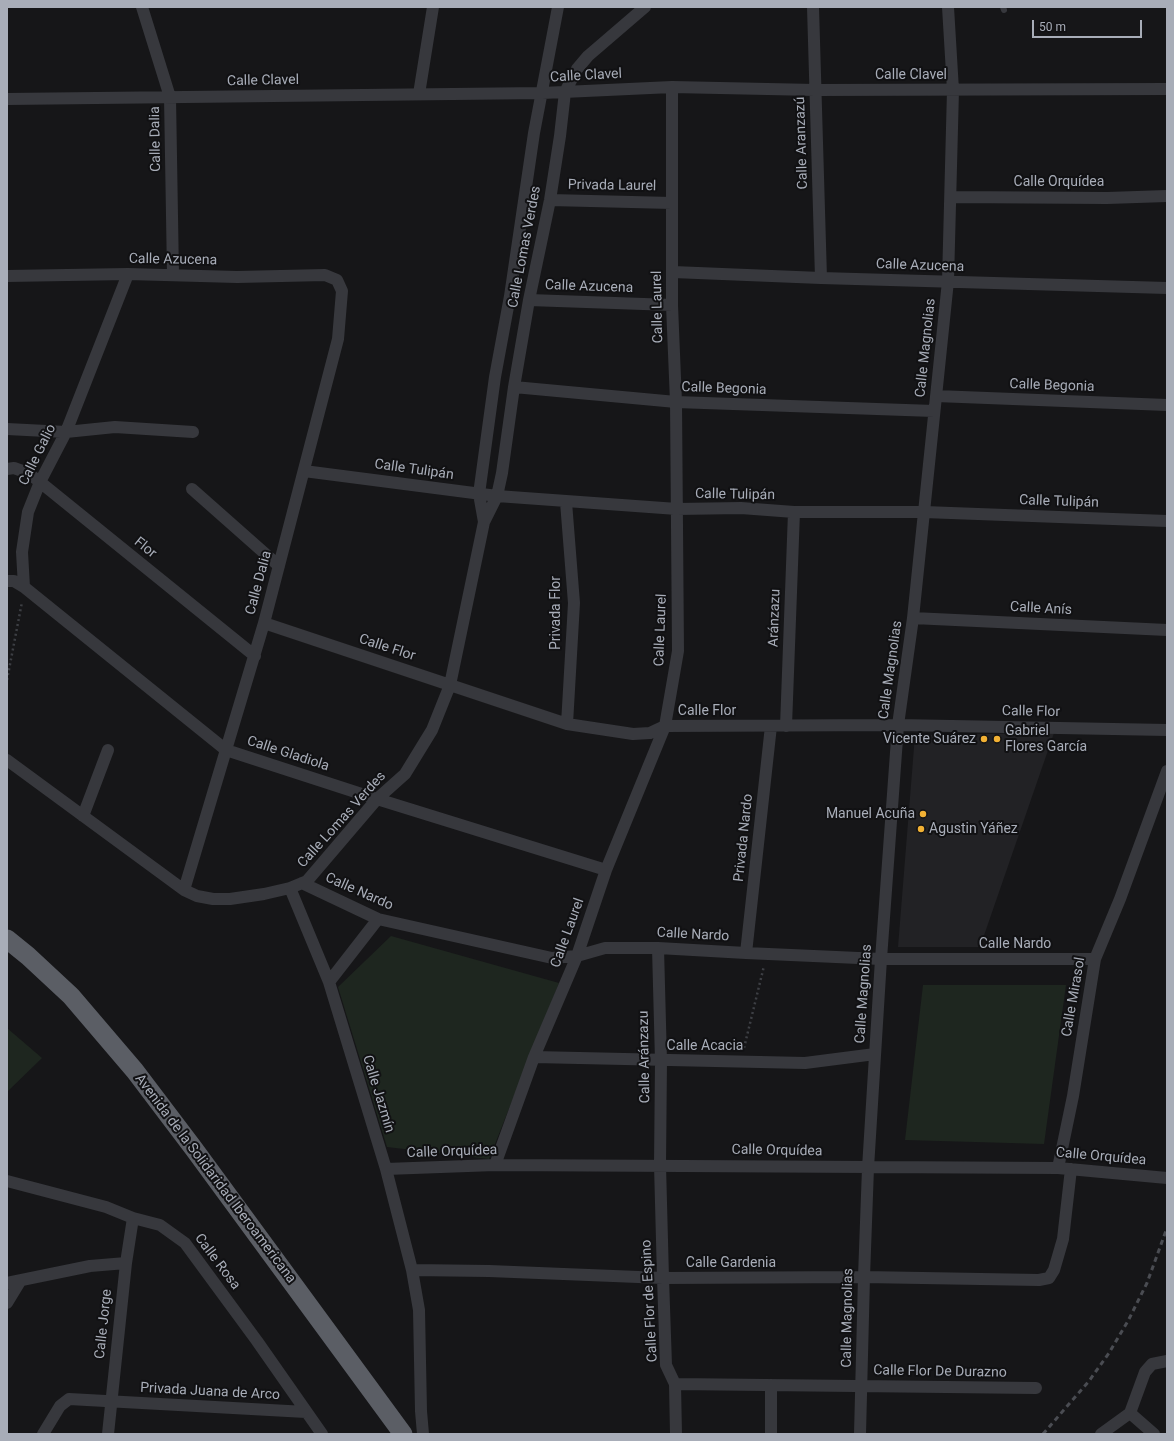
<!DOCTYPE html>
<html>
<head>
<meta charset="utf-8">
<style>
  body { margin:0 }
  #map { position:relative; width:1174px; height:1441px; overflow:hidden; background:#161618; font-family:Roboto,sans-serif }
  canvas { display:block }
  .frame { position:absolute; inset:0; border:8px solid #a8adb8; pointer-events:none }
  .scale { position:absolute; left:1032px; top:20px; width:110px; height:18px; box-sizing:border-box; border:2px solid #a8adb8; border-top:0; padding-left:5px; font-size:12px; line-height:14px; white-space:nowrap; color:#a8adb8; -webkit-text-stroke:3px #111113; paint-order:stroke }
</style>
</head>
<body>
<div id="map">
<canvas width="1174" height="1441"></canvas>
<div class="frame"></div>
<div class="scale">50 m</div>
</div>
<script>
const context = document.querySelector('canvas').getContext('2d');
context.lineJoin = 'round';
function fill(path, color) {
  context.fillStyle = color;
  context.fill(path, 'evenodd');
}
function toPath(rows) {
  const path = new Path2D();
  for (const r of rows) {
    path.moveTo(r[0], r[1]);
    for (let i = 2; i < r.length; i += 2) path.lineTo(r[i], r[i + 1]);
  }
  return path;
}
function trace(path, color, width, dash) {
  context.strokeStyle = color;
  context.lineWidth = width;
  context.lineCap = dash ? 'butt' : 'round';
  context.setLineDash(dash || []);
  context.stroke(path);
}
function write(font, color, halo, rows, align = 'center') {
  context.font = font + ' Roboto,sans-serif';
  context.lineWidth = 4;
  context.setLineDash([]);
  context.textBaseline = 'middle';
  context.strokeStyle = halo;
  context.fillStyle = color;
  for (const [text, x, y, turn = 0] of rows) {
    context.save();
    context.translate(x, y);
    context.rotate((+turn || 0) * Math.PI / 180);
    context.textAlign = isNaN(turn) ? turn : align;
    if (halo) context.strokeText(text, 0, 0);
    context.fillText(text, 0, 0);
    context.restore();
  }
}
fill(toPath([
  [1054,733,980,947,898,947,915,735]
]), '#222225');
fill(toPath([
  [391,936,559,983,489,1159,387,1147,338,987],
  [923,985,1066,985,1044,1144,905,1140],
  [7,1028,42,1058,7,1092]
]), '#1e261f');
trace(toPath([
  [7,680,22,602],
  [744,1048,764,966]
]), '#3d3f44', 2.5, [2, 3]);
trace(toPath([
  [1003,7,1004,10]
]), '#37383d', 6);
trace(toPath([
  [142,7,170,97,173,275],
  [813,7,821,278],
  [419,94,433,7],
  [7,99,542,93,672,87,815,90,1167,89],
  [951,197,1107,198,1167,196],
  [550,200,672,203],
  [673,272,821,278,1167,288],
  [7,276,128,274,237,277,325,275,337,280,342,291,338,339,264,623,184,890],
  [529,300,672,305],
  [514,387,676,402,934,411],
  [936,396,1167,405],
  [7,429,66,432,115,427,193,432],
  [7,469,14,468,28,473,40,482,255,656],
  [304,471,497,496,677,509,741,508,794,512,924,512,1167,521],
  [192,489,279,566],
  [566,502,574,603,567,724],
  [484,522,479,494,495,377,510,296,534,133,558,7],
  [7,581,14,581,24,587,226,750,377,799,606,870],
  [24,587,22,552,28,512,40,482,66,432,128,274],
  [913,618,1167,630],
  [264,623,567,724,633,734,650,733,665,726,898,725,1167,730],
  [786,726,794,512],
  [7,760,184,890,197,896,213,899,230,899,264,894,290,888,307,881,377,799,405,774,432,730,450,685,484,522,497,496,502,473,514,387,529,300,550,200,560,136,565,92,577,69,588,56,645,7],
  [83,816,108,750],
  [302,883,378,919,552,958,577,956,605,948,658,948,746,953,881,959,1095,959],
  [290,888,329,982,386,1169,412,1270,419,1310,421,1411,423,1434],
  [658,948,661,1061,660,1165,663,1278,666,1365,675,1384,676,1434],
  [746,953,771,726],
  [329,982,378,919],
  [534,1057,805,1063,875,1054],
  [495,1165,534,1057,577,956,606,870,665,726,678,651,676,402,672,305,672,87],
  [1058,1168,1073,1096,1095,959,1120,899,1167,771],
  [386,1169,495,1165,1058,1168,1167,1178],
  [7,1181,106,1207,133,1218,160,1225,185,1243,257,1341,322,1434],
  [412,1270,489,1271,663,1278,864,1277,1039,1280,1049,1278,1054,1270,1063,1239,1071,1169],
  [7,1283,90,1266,126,1263],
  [7,1303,21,1280],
  [675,1384,1036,1388],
  [771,1385,771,1434],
  [1130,1413,1145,1372,1152,1364,1167,1361],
  [1130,1413,1154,1434],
  [43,1434,60,1406,69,1399,306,1412],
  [108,1434,126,1263,133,1218],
  [860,1434,864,1277,868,1168,881,959,898,725,913,618,948,281,953,90,948,7],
  [1101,1434,1130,1413]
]), '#37383d', 12);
trace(toPath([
  [7,939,28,956,71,996,135,1071,194,1149,403,1434]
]), '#5b5e65', 19);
trace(toPath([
  [1043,1434,1089,1381,1109,1353,1128,1321,1147,1283,1167,1228]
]), '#4a4c52', 3, [5, 4]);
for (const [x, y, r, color] of [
  [984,739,4,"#f2b134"],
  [997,739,4,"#f2b134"],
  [923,814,4,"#f2b134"],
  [921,829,4,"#f2b134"]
]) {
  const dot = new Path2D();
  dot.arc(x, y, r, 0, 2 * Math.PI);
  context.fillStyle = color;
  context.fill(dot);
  trace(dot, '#111113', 1.5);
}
write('14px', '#a8adb8', '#111113', [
  ["Calle Clavel",911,75],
  ["Calle Clavel",586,76,-3],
  ["Calle Clavel",263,81,-1],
  ["Calle Dalia",156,139,-91],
  ["Calle Aranzazú",802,143,-92],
  ["Calle Orquídea",1059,182],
  ["Privada Laurel",612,186,1],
  ["Calle Lomas Verdes",525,247,-79],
  ["Calle Azucena",173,260,1],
  ["Calle Azucena",920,266,2],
  ["Calle Azucena",589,287,2],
  ["Calle Laurel",658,307,-91],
  ["Calle Magnolias",926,348,-84],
  ["Calle Begonia",1052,386,2],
  ["Calle Begonia",724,389,2],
  ["Calle Galio",38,455,-64],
  ["Calle Tulipán",414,470,8],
  ["Calle Tulipán",735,495,1],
  ["Calle Tulipán",1059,502,2],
  ["Flor",145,548,39],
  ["Calle Dalia",259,583,-75],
  ["Calle Anís",1041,609,3],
  ["Privada Flor",556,613,-90],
  ["Aránzazu",775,618,-88],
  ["Calle Laurel",661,630,-88],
  ["Calle Flor",387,648,18],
  ["Calle Magnolias",891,670,-82],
  ["Calle Flor",707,711],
  ["Calle Flor",1031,712,1],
  ["Calle Gladiola",288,754,18],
  ["Calle Lomas Verdes",342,820,-48],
  ["Privada Nardo",744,838,-84],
  ["Calle Nardo",359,892,24],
  ["Calle Laurel",568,933,-70],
  ["Calle Nardo",693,935,3],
  ["Calle Nardo",1015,944],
  ["Calle Magnolias",864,994,-86],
  ["Calle Mirasol",1074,997,-80],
  ["Calle Acacia",705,1046],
  ["Calle Aránzazu",645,1057,-91],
  ["Calle Jazmín",378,1094,73],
  ["Calle Orquídea",777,1151,1],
  ["Calle Orquídea",452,1152,-2],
  ["Calle Orquídea",1101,1157,5],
  ["Avenida de la Solidaridad Iberoamericana",215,1179,53],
  ["Calle Rosa",217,1262,53],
  ["Calle Gardenia",731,1263],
  ["Calle Flor de Espino",650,1301,-93],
  ["Calle Magnolias",848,1318,-89],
  ["Calle Jorge",104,1324,-84],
  ["Calle Flor De Durazno",940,1372,1],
  ["Privada Juana de Arco",210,1392,3]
]);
write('14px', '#a8adb8', '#111113', [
  ["Gabriel",1005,731],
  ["Flores García",1005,747],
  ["Vicente Suárez",976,739,"right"],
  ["Manuel Acuña",915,814,"right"],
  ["Agustin Yáñez",929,829]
], 'left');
</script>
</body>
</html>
